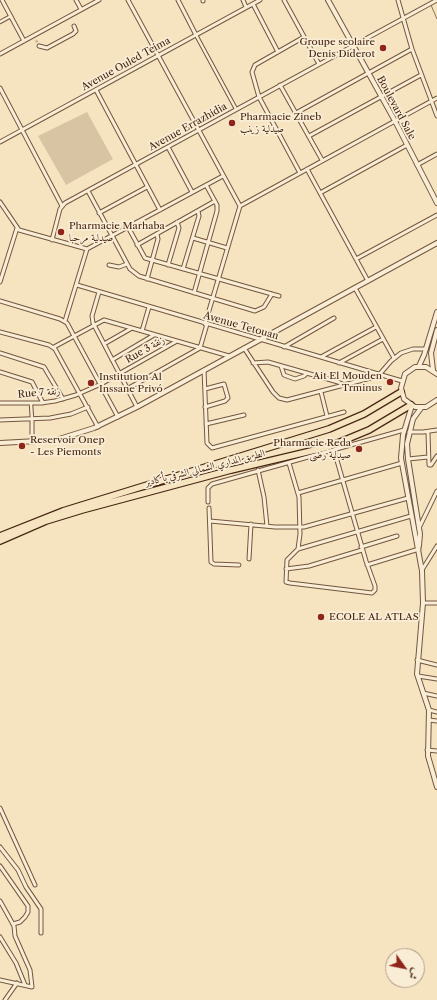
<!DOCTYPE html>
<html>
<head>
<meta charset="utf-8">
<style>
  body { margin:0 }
  #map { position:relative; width:437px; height:1000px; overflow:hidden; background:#f6e4c0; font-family:"Libre Caslon Text",Amiri,serif }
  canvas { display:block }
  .north { position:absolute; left:385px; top:948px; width:40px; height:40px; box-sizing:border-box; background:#f9edd6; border:1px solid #b29e88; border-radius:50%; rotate:123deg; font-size:11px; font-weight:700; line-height:16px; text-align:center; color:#472714 }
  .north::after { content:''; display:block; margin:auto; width:14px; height:18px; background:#8f2418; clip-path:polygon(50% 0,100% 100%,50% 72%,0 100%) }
</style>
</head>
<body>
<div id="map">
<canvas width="437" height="1000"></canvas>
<div class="north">ش</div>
</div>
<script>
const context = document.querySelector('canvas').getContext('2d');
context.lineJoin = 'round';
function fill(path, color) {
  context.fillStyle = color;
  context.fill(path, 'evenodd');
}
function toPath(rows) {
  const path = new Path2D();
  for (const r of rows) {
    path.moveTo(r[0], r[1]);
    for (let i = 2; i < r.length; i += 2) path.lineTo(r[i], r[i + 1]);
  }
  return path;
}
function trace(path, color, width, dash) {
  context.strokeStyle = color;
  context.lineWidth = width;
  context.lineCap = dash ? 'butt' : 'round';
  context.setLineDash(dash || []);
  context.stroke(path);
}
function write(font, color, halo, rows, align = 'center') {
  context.font = font + ' "Libre Caslon Text",Amiri,serif';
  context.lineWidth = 3.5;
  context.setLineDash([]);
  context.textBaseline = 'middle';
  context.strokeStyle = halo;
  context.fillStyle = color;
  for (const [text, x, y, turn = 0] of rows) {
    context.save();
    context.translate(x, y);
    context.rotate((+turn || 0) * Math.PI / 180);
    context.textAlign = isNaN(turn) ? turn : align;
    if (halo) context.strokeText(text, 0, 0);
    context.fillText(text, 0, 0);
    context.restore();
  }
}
fill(toPath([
  [87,112,113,159,66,185,38,136]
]), '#d8c4a3');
trace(toPath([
  [431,5,437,19]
]), '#8c7258', 1);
trace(toPath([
  [36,40,39,46]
]), '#d3be9e', 3, [3, 1.5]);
const pedestrian = toPath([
  [0,22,11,16],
  [196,35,236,109],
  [31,404,32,419]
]);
const minor = toPath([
  [2,0,24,41],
  [76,0,81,9],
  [128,0,240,206],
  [178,0,196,35],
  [203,0,203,1],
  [243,0,246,7],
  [284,0,319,64],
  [398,0,412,49,437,116],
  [253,4,278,52],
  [39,46,47,48,73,34,76,31,74,26],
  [0,54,99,0],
  [280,85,322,160],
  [0,88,62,206],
  [96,90,160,210],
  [296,113,412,49],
  [309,136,421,75],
  [0,142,260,0],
  [168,147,192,192],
  [417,165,437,154],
  [307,169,368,281],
  [300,173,259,97,252,72,255,65,304,37],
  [88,191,130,269,139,276,255,311,264,307,272,294],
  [320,193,407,145],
  [0,202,19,230,87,249,223,176],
  [99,213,147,187],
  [128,227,145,258,279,296],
  [193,238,227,248],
  [52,240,60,209,65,203,437,0],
  [137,245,215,201],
  [356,259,437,215],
  [109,265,119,267,127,264],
  [168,265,179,228,177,222],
  [183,269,199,216,198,211],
  [147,279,158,239,157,234],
  [0,282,17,228],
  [77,285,402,381],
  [355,288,394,358],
  [99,292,92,316,93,323,137,407],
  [194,293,217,211,217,205,206,185],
  [0,301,60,319,67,323,118,417],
  [65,321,87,249],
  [205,324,240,206,437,98],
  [142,331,149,307],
  [0,332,49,345,55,349,98,427],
  [104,344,132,328],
  [54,347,104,320,229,356],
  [284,347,334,318],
  [244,348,273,392,279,398,287,400,378,376,391,361,401,353,413,349,426,349],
  [0,353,44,367,63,399],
  [321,357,376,327],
  [112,360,154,335],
  [253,363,268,362,338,382,344,385],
  [339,363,383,339],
  [281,366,284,375,295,379,304,376,307,373],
  [204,370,207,443,212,448,344,412],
  [0,372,32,382,43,403],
  [127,389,200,348,207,324],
  [205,389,224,384,228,398,225,401,205,407],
  [321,392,327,416],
  [0,403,41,403,55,401,76,395,101,384,177,341],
  [0,420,50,418,71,414,88,407],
  [32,420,32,442],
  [206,424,244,415],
  [409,432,423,432,437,430],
  [428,432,429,465,431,465,437,456],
  [408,459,428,457],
  [289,463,299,497,300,534,298,549,287,560,286,582,290,583,372,593,375,590,375,586,366,561,334,450],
  [258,470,264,497,267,526],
  [298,493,402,463],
  [208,502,208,488,212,484,404,430],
  [209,508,211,562,214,564,239,565],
  [210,521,275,527,304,527,408,498],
  [419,528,437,491],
  [361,547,397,536],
  [298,549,411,516],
  [249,559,251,524],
  [367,565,419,549],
  [286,569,309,566,362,550],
  [422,570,437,546],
  [423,603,437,603],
  [417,660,437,665],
  [418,676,437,679],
  [423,693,437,696],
  [429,710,437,712],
  [429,720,437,721],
  [427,750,437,751],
  [0,808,35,885],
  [0,847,18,870,26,887,41,909,41,933],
  [0,866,28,906,28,912,25,917,20,922,13,924],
  [0,901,14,926,15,936,30,970,32,987,0,980],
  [0,937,16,963,25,985],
  [5,1000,17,983]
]);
const tertiary = toPath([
  [328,0,395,121,437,203],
  [419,366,424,355,437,312],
  [433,370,431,353,437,330],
  [437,374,426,367,415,367,405,374,401,388,404,399,415,407,426,407,437,400],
  [412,405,403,435,401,458,422,571,423,603,417,674,429,710,428,756,437,787],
  [0,443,56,440,94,428,137,407,437,243],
  [419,546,420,534,408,459,407,444,413,419,421,408]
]);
const trunk = toPath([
  [0,536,63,511,329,429,364,414,401,392],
  [0,541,46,521,82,510,231,470,328,447,369,430,411,405]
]);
trace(pedestrian, '#73563f', 4.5);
trace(minor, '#73563f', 5);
trace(tertiary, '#73563f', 6);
trace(trunk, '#472714', 8);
trace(pedestrian, '#f9edd6', 2.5);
trace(minor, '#f9edd6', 3);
trace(tertiary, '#f9edd6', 4);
trace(trunk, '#f6e4c0', 5.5);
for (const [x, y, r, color] of [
  [383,48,4,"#8f2418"],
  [232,123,4,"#8f2418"],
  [61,232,4,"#8f2418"],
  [390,382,4,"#8f2418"],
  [91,383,4,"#8f2418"],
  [22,446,4,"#8f2418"],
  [359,449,4,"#8f2418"],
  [321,617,4,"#8f2418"]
]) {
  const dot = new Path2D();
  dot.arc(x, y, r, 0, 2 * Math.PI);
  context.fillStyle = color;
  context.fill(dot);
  trace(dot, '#f9edd6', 1.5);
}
write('10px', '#472714', '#f9edd6', [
  ["Groupe scolaire",375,42,"right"],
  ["Denis Diderot",375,54,"right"],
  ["Pharmacie Zineb",240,117],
  ["صيدلية زينب",240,129],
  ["Pharmacie Marhaba",69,226],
  ["صيدلية مرحبا",69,238],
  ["Ait El Mouden",382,376,"right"],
  ["Trminus",382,388,"right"],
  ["Institution Al",99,377],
  ["Inssane Privó",99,389],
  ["Reservoir Onep",30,440],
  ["- Les Piemonts",30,452],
  ["Pharmacie Reda",351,443,"right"],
  ["صيدلية رضى",351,455,"right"],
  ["ECOLE AL ATLAS",329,617]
], 'left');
write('10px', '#472714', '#f9edd6', [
  ["Avenue Ouled Teima",126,64,-29],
  ["Boulevard Sale",396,108,62],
  ["Avenue Errazhidia",188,127,-29],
  ["Avenue Tetouan",241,326,16],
  ["Rue 3 زنقة",145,350,-30],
  ["Rue 7 زنقة",39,393,-5],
  ["الطريق المداري الشمالي الشرقي بأكادير",205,468,-14]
]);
</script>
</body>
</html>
